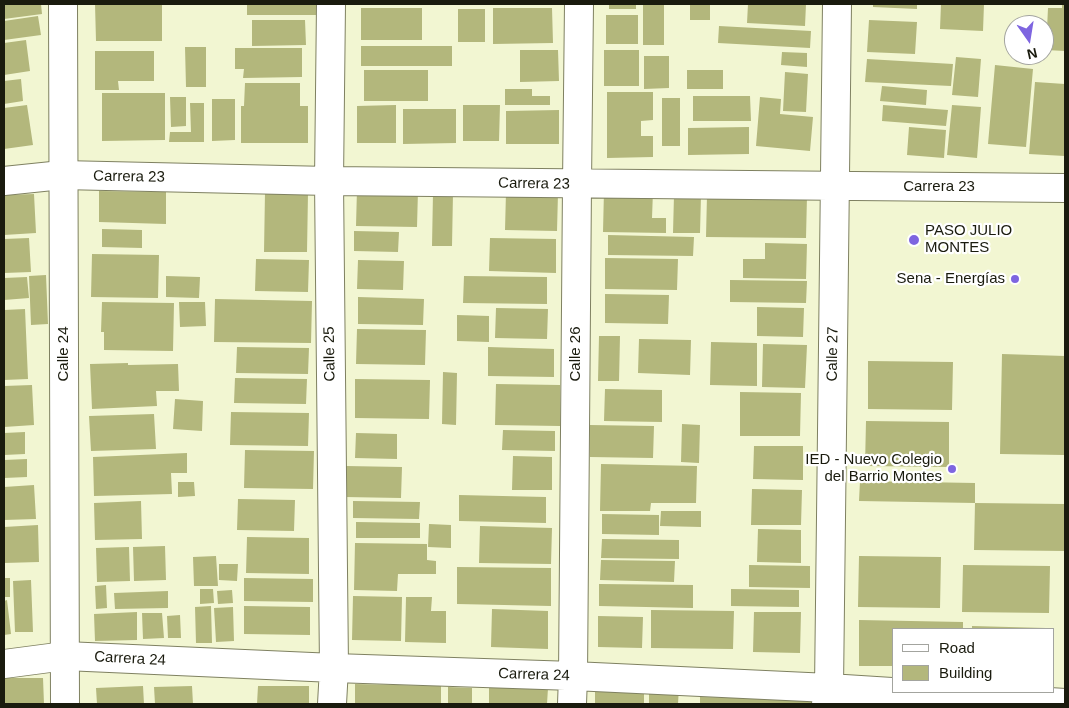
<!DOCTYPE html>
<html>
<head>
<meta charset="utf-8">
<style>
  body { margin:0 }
  #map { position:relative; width:1069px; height:708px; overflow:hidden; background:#f2f6d2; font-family:Arial,sans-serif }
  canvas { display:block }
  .frame { position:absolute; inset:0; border:5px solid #1a1b0e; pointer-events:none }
  .legend { position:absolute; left:892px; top:628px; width:162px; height:65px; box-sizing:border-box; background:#fff; border:1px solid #a3a49f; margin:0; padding:6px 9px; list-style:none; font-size:15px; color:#1a1b0e }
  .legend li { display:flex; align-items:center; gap:10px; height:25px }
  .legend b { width:25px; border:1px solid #a3a49f }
  .north { position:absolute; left:1004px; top:15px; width:50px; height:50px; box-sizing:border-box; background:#fff; border:1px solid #a3a49f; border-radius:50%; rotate:167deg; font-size:14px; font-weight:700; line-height:20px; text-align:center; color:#1a1b0e }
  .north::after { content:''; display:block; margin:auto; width:18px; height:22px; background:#7e65e0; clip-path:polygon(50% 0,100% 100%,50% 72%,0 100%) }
</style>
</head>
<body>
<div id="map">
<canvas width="1069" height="708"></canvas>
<div class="frame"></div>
<ul class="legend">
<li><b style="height:6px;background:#fff"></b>Road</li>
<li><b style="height:14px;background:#b3b77c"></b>Building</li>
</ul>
<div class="north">N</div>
</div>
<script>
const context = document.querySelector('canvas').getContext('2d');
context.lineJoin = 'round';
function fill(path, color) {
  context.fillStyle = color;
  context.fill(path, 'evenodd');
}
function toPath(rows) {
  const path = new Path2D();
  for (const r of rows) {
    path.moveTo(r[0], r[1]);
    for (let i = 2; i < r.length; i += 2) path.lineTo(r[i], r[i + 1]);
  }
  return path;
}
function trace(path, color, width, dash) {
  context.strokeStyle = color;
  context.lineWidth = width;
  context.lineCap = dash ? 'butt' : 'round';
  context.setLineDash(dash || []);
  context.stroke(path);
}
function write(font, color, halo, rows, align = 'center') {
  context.font = font + ' Arial,sans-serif';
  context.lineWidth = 4.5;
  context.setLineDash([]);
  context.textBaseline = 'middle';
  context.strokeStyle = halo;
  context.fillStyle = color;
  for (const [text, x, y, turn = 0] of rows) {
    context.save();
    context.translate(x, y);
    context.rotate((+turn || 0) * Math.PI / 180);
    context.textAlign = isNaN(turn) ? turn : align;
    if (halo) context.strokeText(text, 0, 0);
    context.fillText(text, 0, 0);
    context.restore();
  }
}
fill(toPath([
  [4,4,41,4,42,14,4,19],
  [95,4,162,4,162,41,96,41],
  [247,4,316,4,316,15,247,15],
  [609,4,636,4,636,9,609,9],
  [643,4,664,4,664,45,643,45],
  [690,4,710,4,710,20,690,20],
  [748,4,806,4,805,26,747,23],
  [873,4,917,4,917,9,873,7],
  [941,4,984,4,983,31,940,29],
  [1062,4,1065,4,1065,51,1046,50,1048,8,1062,8],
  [361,8,422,8,422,40,361,40],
  [493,8,552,8,553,43,493,44],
  [458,9,485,9,485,42,458,42],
  [606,15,638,15,638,44,606,44],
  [38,16,41,35,4,40,4,21],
  [252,20,305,20,306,45,252,46],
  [869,20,917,22,915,54,867,52],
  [719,26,811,31,810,48,718,43],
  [26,40,30,71,4,75,4,43],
  [361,46,452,46,452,66,361,66],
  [185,47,206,47,206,87,186,87],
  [235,48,302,48,302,77,243,78,244,69,235,69],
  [520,50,558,50,559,81,520,82],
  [604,50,639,50,639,86,604,86],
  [95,51,154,51,154,81,118,81,119,90,95,90],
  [782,52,807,53,807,67,781,65],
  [644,56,669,56,669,88,644,89],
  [956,57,981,59,978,97,952,95],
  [867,59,953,64,951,86,865,82],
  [995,65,1033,69,1026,147,988,144],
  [364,70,428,70,428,101,364,101],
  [687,70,723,70,723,89,687,89],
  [785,72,808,74,806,112,783,111],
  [21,79,23,101,4,104,4,81],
  [1035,82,1065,84,1065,156,1029,154],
  [245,83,300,83,300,106,308,106,308,143,241,143,241,106,244,106],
  [882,86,927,90,926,105,880,101],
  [505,89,532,89,532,96,550,96,550,105,505,105],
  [607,92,653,92,653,120,641,121,641,136,653,136,653,157,607,158],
  [102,93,165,93,165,140,102,141],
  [693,96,750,96,751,121,693,121],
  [170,97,186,97,186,126,171,127],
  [760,97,781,99,780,114,813,117,810,151,756,146],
  [662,98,680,98,680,146,662,146],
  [212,99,235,99,235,140,212,141],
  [190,103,204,103,204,142,169,142,170,132,191,132],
  [27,105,33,145,4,149,4,108],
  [396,105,396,143,357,143,357,106],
  [463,105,500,105,499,141,463,141],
  [883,105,948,110,946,126,882,121],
  [952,105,981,107,977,158,947,155],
  [403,109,456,109,456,143,403,144],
  [559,110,559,144,506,144,506,111],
  [749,127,749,154,688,155,688,128],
  [909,127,946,130,944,158,907,155],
  [357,189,418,190,417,227,356,226],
  [604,190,653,191,652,218,666,218,666,233,603,232],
  [99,191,166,192,166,224,99,222],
  [265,192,308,193,307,252,264,252],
  [506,192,558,193,557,231,505,230],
  [433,193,453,193,452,246,432,246],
  [34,194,36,233,4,235,4,195],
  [674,195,701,195,700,233,673,233],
  [707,195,807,196,806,238,706,237],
  [102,229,142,230,142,248,102,247],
  [354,231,399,232,398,252,354,251],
  [608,235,694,237,693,256,608,255],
  [29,238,31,272,4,273,4,239],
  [490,238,556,239,556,273,489,271],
  [765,243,807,244,806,279,743,278,743,259,765,259],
  [92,254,159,255,158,298,91,297],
  [605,258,678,259,677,290,605,289],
  [256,259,309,260,308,292,255,291],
  [358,260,404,261,403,290,357,289],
  [46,275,48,324,31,325,29,276],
  [166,276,200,277,199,298,166,297],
  [464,276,547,277,547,304,463,303],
  [27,277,29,298,4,300,4,278],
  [730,280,807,281,806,303,730,302],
  [605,294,669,295,668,324,605,323],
  [358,297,424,299,423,325,358,324],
  [215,299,312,301,311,343,214,342],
  [102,302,174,303,173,351,104,350,104,332,101,332],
  [179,302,205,302,206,326,180,327],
  [757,307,804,308,803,337,757,336],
  [496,308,548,309,547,339,495,338],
  [25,309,28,379,4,380,4,310],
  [457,315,489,316,489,342,457,341],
  [357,329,426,330,425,365,356,364],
  [599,336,620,336,619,381,598,381],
  [639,339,691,340,690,375,638,373],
  [711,342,757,343,757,386,710,385],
  [763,344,807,345,805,388,762,387],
  [237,347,309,348,308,374,236,373],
  [488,347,554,349,554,377,488,376],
  [1002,354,1065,356,1064,455,1000,454],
  [868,361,953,362,952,410,868,409],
  [128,363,128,365,178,364,179,391,156,391,157,406,92,409,90,364],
  [443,372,457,373,456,425,442,424],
  [235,378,307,379,306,404,234,403],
  [355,379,430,380,429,419,355,418],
  [496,384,560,385,560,426,495,425],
  [32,385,34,425,4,427,4,386],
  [605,389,662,390,662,422,604,421],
  [740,392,801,393,800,436,740,436],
  [175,399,203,401,202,431,173,429],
  [231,412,309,413,308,446,230,445],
  [154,414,156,449,91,451,89,416],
  [866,421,949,422,949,467,865,466],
  [682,424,700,425,699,463,681,462],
  [590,425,654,426,653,458,590,457],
  [503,430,555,431,555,451,502,450],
  [25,432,25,454,4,455,4,433],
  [356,433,397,434,397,459,355,458],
  [754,446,803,446,803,480,753,479],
  [245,450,314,451,313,489,244,488],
  [187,453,187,473,171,473,172,494,94,496,93,457],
  [513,456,552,457,552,490,512,490],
  [27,459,27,477,4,478,4,460],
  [601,464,697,466,696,503,651,503,650,511,600,511],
  [346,466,402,467,401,498,345,497],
  [860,481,975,483,975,503,1065,504,1065,551,974,550,975,503,859,501],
  [178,482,194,482,195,496,178,497],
  [34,485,36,519,4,520,4,487],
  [752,489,802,490,801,525,751,525],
  [459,495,546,497,546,523,459,521],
  [238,499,295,500,294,531,237,530],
  [141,501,142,539,95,540,94,503],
  [353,501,420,502,419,519,353,518],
  [661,511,701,511,701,527,660,526],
  [602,514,659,515,659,535,602,534],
  [356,522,420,523,420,538,356,538],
  [429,524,451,525,451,548,428,547],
  [38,525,39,562,4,563,4,527],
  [480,526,552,528,551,564,479,563],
  [758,529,801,530,801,563,757,562],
  [247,537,309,538,309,574,246,573],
  [602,539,679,540,679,559,601,558],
  [355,543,427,544,427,560,436,561,436,574,398,574,397,591,354,590],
  [165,546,166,580,134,581,133,547],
  [129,547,130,581,97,582,96,548],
  [216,556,218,586,194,586,193,557],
  [859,556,941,557,940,608,858,607],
  [601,560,675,561,674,582,600,580],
  [219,564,238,564,237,581,219,580],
  [749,565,810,566,810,588,749,587],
  [963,565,1050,566,1049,613,962,612],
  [457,567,551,568,551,606,457,604],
  [4,578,10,578,10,597,4,597],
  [244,578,313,579,313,602,244,601],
  [31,580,33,632,15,632,13,581],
  [599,584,693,585,693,608,599,606],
  [106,585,107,608,96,609,95,586],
  [200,589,213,589,214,603,200,604],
  [731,589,799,590,799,607,731,606],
  [232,590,233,603,218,604,217,591],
  [168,591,168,608,115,609,114,593],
  [353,596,402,597,401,641,352,640],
  [406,597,432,597,431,611,446,611,446,643,405,642],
  [7,600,11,634,4,635,4,601],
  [211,606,212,643,196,643,195,607],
  [244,606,310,607,310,635,244,634],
  [233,607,234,641,216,642,214,608],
  [492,609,548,611,548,649,491,647],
  [651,610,734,611,733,649,651,648],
  [137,612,137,640,95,641,94,614],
  [754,612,801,612,800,653,753,652],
  [142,613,162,613,164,638,143,639],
  [180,615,181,638,168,638,167,616],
  [598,616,643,617,642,648,598,647],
  [859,620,963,622,963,629,893,629,893,666,859,666],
  [972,626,1046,628,1046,629,972,629],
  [4,678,43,678,44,704,4,704],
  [355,684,441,686,441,704,355,704],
  [143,686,144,704,97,704,96,688],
  [192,686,193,704,155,704,154,687],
  [258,686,309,686,309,704,257,704],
  [448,687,472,688,472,704,448,704],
  [595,687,644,687,644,704,595,704],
  [649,687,679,687,678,704,649,704],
  [489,688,548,688,547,704,489,704],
  [700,697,811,699,811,704,700,704]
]), '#b3b77c');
const minor = toPath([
  [331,4,329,181,334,668,332,704],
  [4,181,62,175,329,181,1065,188],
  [4,664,65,656,334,668,573,676,829,688,1065,703],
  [572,704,573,676,577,184,579,4],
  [826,704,829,688,837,4]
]);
const tertiary = toPath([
  [63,4,65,704]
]);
trace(minor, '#7f8161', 30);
trace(tertiary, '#7f8161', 30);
trace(minor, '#fff', 28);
trace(tertiary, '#fff', 28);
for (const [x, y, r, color] of [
  [914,240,6,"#7e65e0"],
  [1015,279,5,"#7e65e0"],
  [952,469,5,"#7e65e0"]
]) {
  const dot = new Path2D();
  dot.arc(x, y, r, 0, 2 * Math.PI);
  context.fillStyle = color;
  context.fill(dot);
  trace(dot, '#fff', 2);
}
write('15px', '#1a1b0e', '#fff', [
  ["Carrera 23",129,177,1],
  ["Carrera 23",534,184,1],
  ["Carrera 23",939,187],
  ["Calle 24",64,354,-90],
  ["Calle 25",330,354,-91],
  ["Calle 26",576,354,-90],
  ["Calle 27",833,354,-89],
  ["Carrera 24",130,659,3],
  ["Carrera 24",534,675,2]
]);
write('15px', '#1a1b0e', '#fff', [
  ["PASO JULIO",925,231,"left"],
  ["MONTES",925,248,"left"],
  ["Sena - Energías",1005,279],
  ["IED - Nuevo Colegio",942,460],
  ["del Barrio Montes",942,477]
], 'right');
</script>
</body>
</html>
